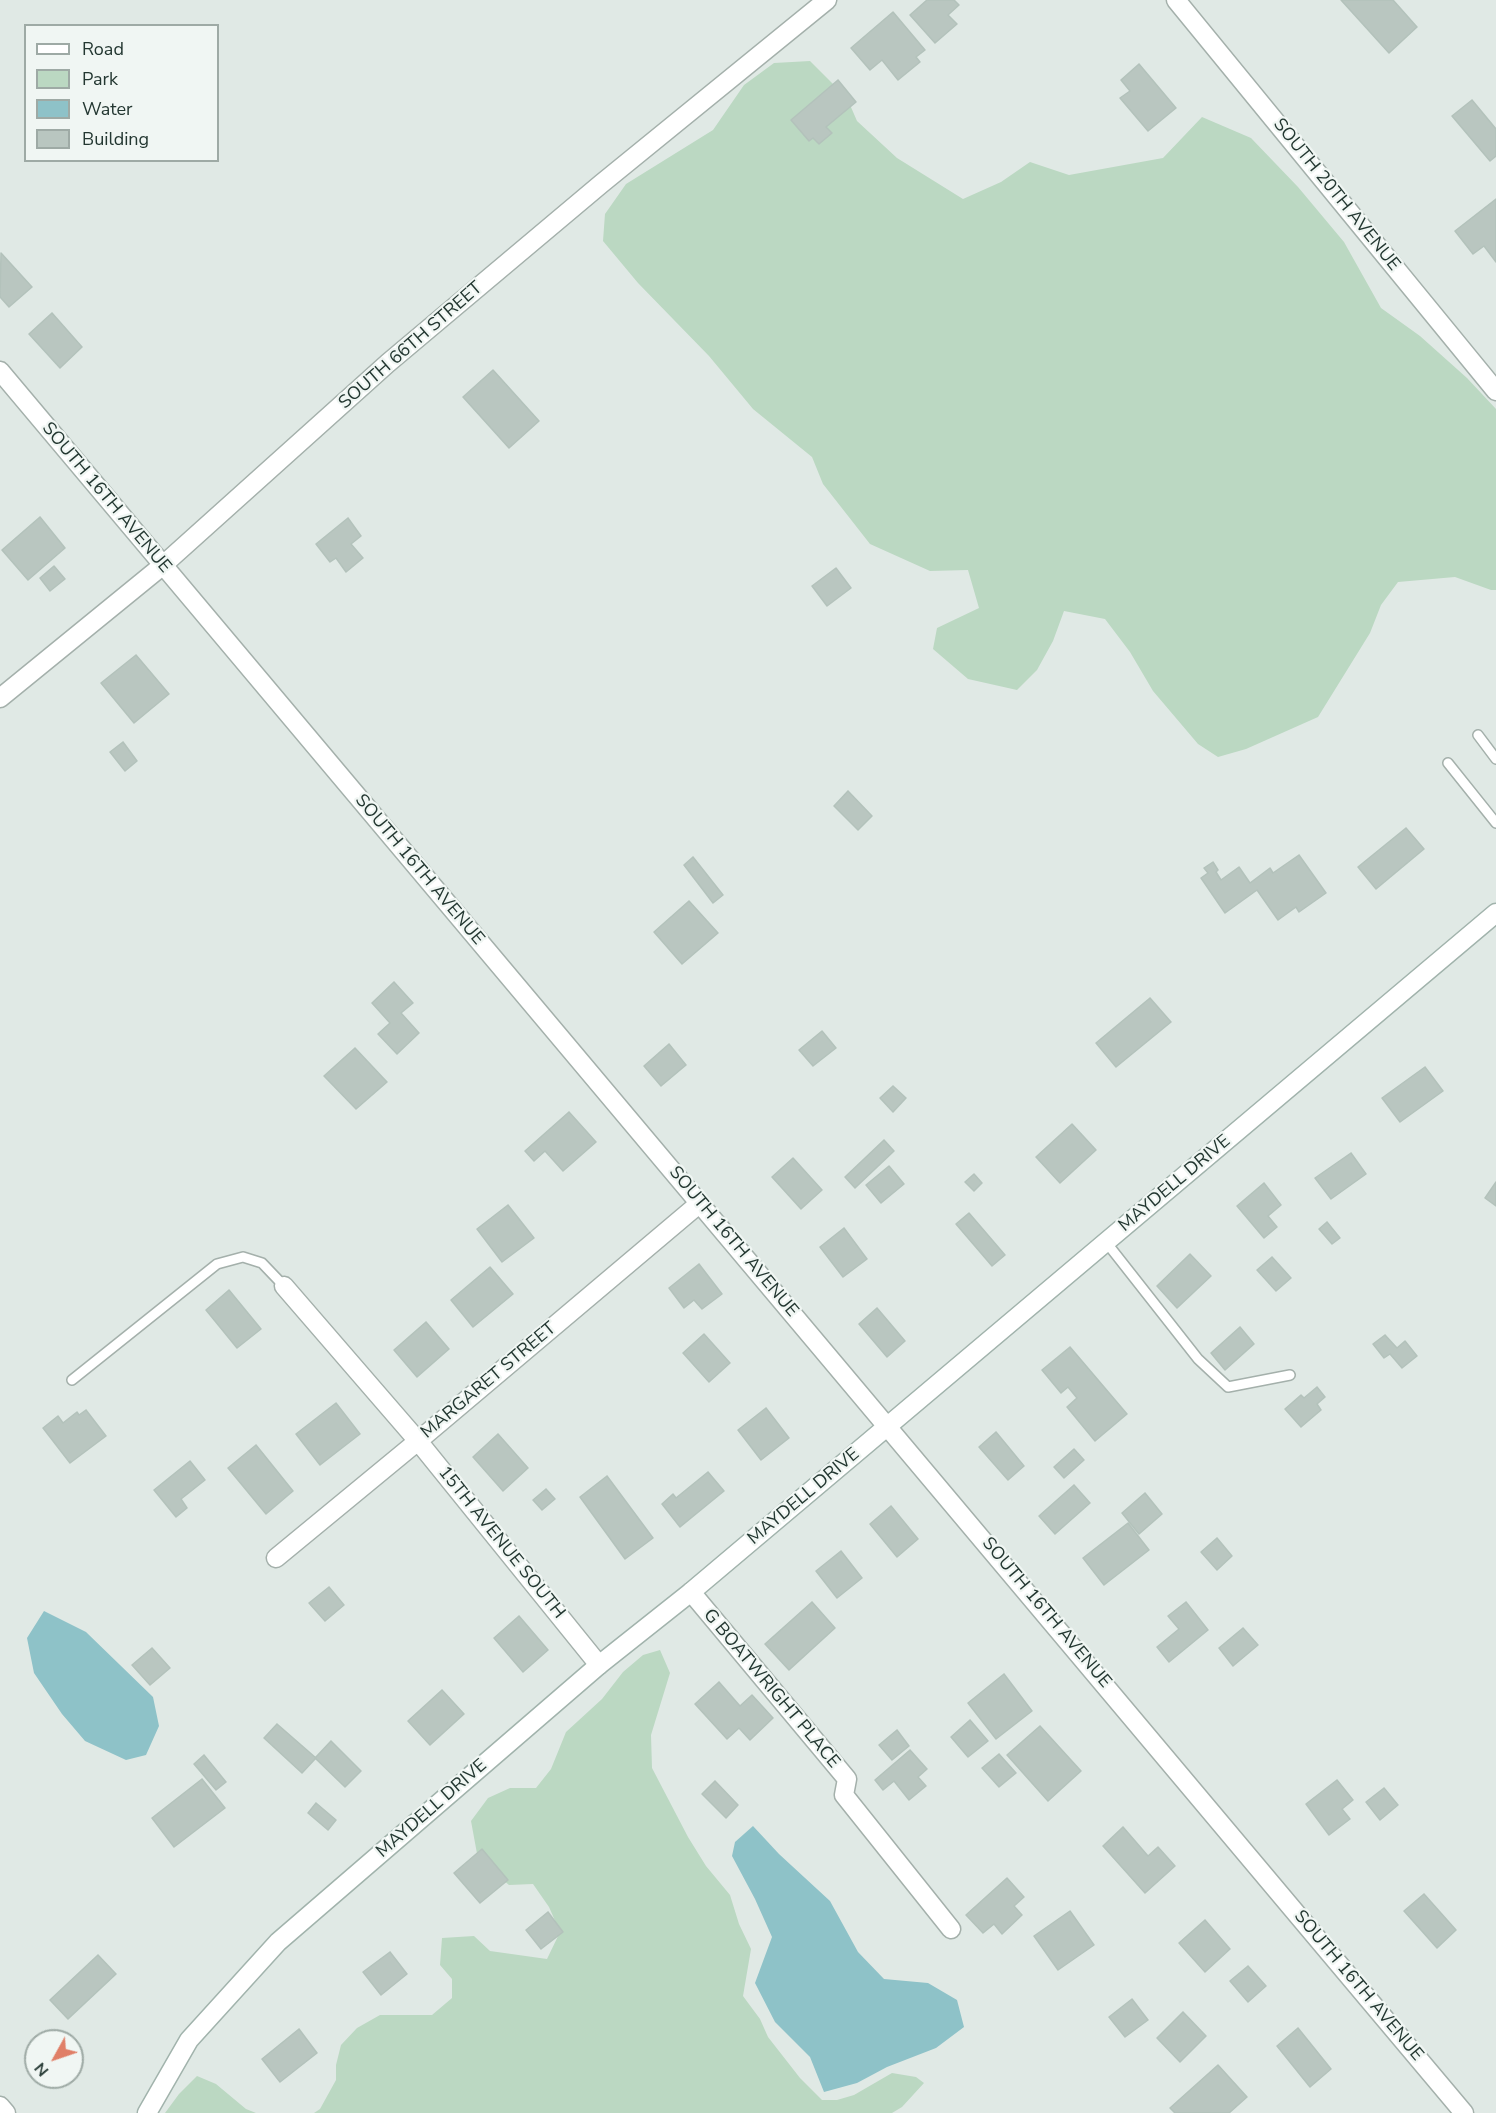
<!DOCTYPE html>
<html>
<head>
<meta charset="utf-8">
<style>
  body { margin:0 }
  #map { position:relative; width:1496px; height:2113px; overflow:hidden; background:#e0e9e5; font-family:"Nunito Sans",sans-serif }
  canvas { display:block }
  .legend { position:absolute; left:24px; top:24px; width:195px; height:138px; box-sizing:border-box; background:#f0f6f3; border:2px solid #9eaaa5; margin:0; padding:8px 10px; list-style:none; font-size:18px; color:#233731 }
  .legend li { display:flex; align-items:center; gap:12px; height:30px }
  .legend b { width:30px; border:2px solid #9eaaa5 }
  .north { position:absolute; left:24px; top:2029px; width:60px; height:60px; box-sizing:border-box; background:#f0f6f3; border:2px solid #9eaaa5; border-radius:50%; rotate:230deg; font-size:16px; font-weight:700; line-height:24px; text-align:center; color:#233731 }
  .north::after { content:''; display:block; margin:auto; width:21px; height:27px; background:#e07f67; clip-path:polygon(50% 0,100% 100%,50% 72%,0 100%) }
</style>
</head>
<body>
<div id="map">
<canvas width="1496" height="2113"></canvas>
<ul class="legend">
<li><b style="height:8px;background:#fff"></b>Road</li>
<li><b style="height:16px;background:#bbd8c2"></b>Park</li>
<li><b style="height:16px;background:#8ec2c8"></b>Water</li>
<li><b style="height:16px;background:#b9c6c0"></b>Building</li>
</ul>
<div class="north">N</div>
</div>
<script>
const context = document.querySelector('canvas').getContext('2d');
context.lineJoin = 'round';
function fill(path, color) {
  context.fillStyle = color;
  context.fill(path, 'evenodd');
}
function toPath(rows) {
  const path = new Path2D();
  for (const r of rows) {
    path.moveTo(r[0], r[1]);
    for (let i = 2; i < r.length; i += 2) path.lineTo(r[i], r[i + 1]);
  }
  return path;
}
function trace(path, color, width, dash) {
  context.strokeStyle = color;
  context.lineWidth = width;
  context.lineCap = dash ? 'butt' : 'round';
  context.setLineDash(dash || []);
  context.stroke(path);
}
function write(font, color, halo, rows, align = 'center') {
  context.font = font + ' "Nunito Sans",sans-serif';
  context.lineWidth = 4.5;
  context.setLineDash([]);
  context.textBaseline = 'middle';
  context.strokeStyle = halo;
  context.fillStyle = color;
  for (const [text, x, y, turn = 0] of rows) {
    context.save();
    context.translate(x, y);
    context.rotate((+turn || 0) * Math.PI / 180);
    context.textAlign = isNaN(turn) ? turn : align;
    if (halo) context.strokeText(text, 0, 0);
    context.fillText(text, 0, 0);
    context.restore();
  }
}
fill(toPath([
  [810,61,847,98,857,121,897,158,963,199,1001,182,1030,162,1069,175,1163,158,1202,117,1251,138,1298,187,1344,242,1381,308,1420,336,1467,378,1496,409,1496,590,1491,590,1455,577,1398,582,1381,605,1370,633,1318,717,1246,749,1218,757,1198,744,1153,691,1130,652,1105,619,1064,611,1053,641,1037,670,1017,690,968,679,933,649,937,628,979,608,968,570,930,571,870,544,823,484,812,457,753,409,709,356,638,283,603,241,605,214,626,184,713,130,744,85,774,63],
  [660,1650,670,1673,651,1735,652,1768,688,1837,706,1866,730,1895,739,1924,751,1949,743,1996,760,2019,768,2037,800,2078,822,2100,837,2100,854,2095,892,2073,916,2077,924,2083,902,2107,892,2113,314,2113,320,2109,336,2080,336,2065,341,2045,357,2028,380,2015,432,2015,452,1998,452,1979,440,1965,442,1938,474,1936,490,1951,547,1959,560,1932,549,1907,533,1884,509,1885,478,1859,471,1821,488,1798,510,1788,536,1788,551,1769,566,1732,602,1699,623,1672,643,1655],
  [197,2076,216,2084,246,2109,256,2113,165,2113,179,2094]
]), '#bbd8c2');
fill(toPath([
  [44,1611,86,1632,153,1697,159,1726,146,1755,126,1760,85,1741,62,1714,34,1673,27,1638],
  [753,1826,779,1854,830,1901,858,1952,884,1979,928,1983,957,2000,964,2027,936,2048,887,2067,857,2083,824,2092,810,2057,775,2022,755,1983,772,1937,755,1899,732,1856,735,1842]
]), '#8ec2c8');
const building = toPath([
  [927,0,954,0,959,5,948,15,957,24,935,43,910,15,927,0],
  [1341,0,1393,0,1417,27,1389,53,1341,0],
  [893,12,925,50,916,57,920,62,898,80,882,60,870,70,851,48,893,12],
  [1139,64,1176,108,1148,131,1120,98,1130,91,1121,80,1139,64],
  [838,80,856,102,826,127,832,133,819,144,813,138,809,141,791,120,838,80],
  [1472,100,1496,129,1496,156,1490,161,1452,116,1472,100],
  [1496,199,1496,262,1484,246,1473,254,1455,231,1496,199],
  [1,253,32,287,9,307,0,297,1,253],
  [52,313,82,347,60,368,29,334,52,313],
  [493,370,539,421,509,448,463,397,493,370],
  [40,517,65,548,28,580,2,550,40,517],
  [348,518,361,536,351,544,363,558,346,572,336,558,330,562,316,544,348,518],
  [54,566,65,579,50,591,40,578,54,566],
  [836,568,851,588,827,606,812,586,836,568],
  [136,655,169,694,134,723,101,683,136,655],
  [123,742,137,761,125,771,110,752,123,742],
  [848,791,872,816,858,830,834,806,848,791],
  [1406,828,1424,849,1376,889,1358,867,1406,828],
  [1299,855,1326,893,1299,912,1296,907,1278,920,1257,890,1225,913,1201,878,1208,873,1204,868,1213,862,1218,870,1216,872,1221,880,1239,867,1250,883,1270,868,1273,873,1299,855],
  [693,857,723,895,713,903,684,865,693,857],
  [689,901,718,933,682,964,654,932,689,901],
  [394,982,413,1003,401,1013,419,1033,397,1054,378,1034,390,1023,372,1003,394,982],
  [1150,998,1171,1022,1116,1067,1096,1043,1150,998],
  [822,1031,836,1048,813,1066,799,1050,822,1031],
  [669,1044,686,1065,661,1086,644,1066,669,1044],
  [355,1048,387,1082,356,1109,324,1076,355,1048],
  [1425,1067,1443,1091,1400,1122,1382,1098,1425,1067],
  [893,1086,906,1098,893,1112,880,1098,893,1086],
  [569,1112,596,1142,563,1171,545,1151,534,1161,525,1151,569,1112],
  [1072,1124,1096,1150,1060,1183,1036,1157,1072,1124],
  [884,1140,894,1151,855,1188,845,1177,884,1140],
  [1351,1153,1366,1174,1331,1199,1315,1178,1351,1153],
  [793,1158,822,1190,801,1209,772,1177,793,1158],
  [889,1166,904,1184,881,1203,866,1185,889,1166],
  [974,1174,982,1183,974,1191,965,1182,974,1174],
  [1496,1182,1496,1206,1485,1198,1496,1182],
  [1264,1183,1281,1205,1268,1216,1277,1227,1264,1238,1237,1206,1264,1183],
  [508,1205,534,1238,502,1262,477,1229,508,1205],
  [969,1213,1005,1255,992,1266,956,1224,969,1213],
  [1327,1222,1340,1238,1332,1244,1319,1229,1327,1222],
  [844,1228,867,1259,843,1277,820,1247,844,1228],
  [1190,1254,1211,1276,1177,1308,1157,1286,1190,1254],
  [1272,1257,1291,1278,1276,1291,1257,1270,1272,1257],
  [699,1264,722,1294,702,1309,694,1300,684,1308,669,1288,699,1264],
  [490,1267,513,1294,473,1327,451,1300,490,1267],
  [229,1290,261,1329,237,1348,206,1310,229,1290],
  [877,1308,905,1341,887,1357,859,1324,877,1308],
  [426,1322,449,1349,417,1377,394,1350,426,1322],
  [1240,1327,1254,1344,1225,1370,1211,1353,1240,1327],
  [704,1334,730,1363,709,1382,683,1353,704,1334],
  [1385,1335,1397,1348,1405,1341,1417,1356,1402,1368,1390,1354,1384,1358,1373,1344,1385,1335],
  [1070,1347,1127,1414,1095,1441,1067,1407,1077,1398,1068,1387,1061,1393,1042,1370,1070,1347],
  [1317,1387,1325,1397,1317,1404,1321,1410,1301,1427,1285,1409,1301,1395,1304,1398,1317,1387],
  [336,1403,360,1434,320,1465,296,1434,336,1403],
  [766,1408,789,1438,761,1460,738,1430,766,1408],
  [86,1410,106,1436,70,1463,43,1428,58,1416,63,1423,77,1412,79,1415,86,1410],
  [996,1432,1024,1466,1008,1480,979,1447,996,1432],
  [498,1434,528,1468,503,1491,473,1457,498,1434],
  [256,1445,293,1491,266,1514,228,1468,256,1445],
  [1074,1449,1084,1460,1064,1478,1054,1467,1074,1449],
  [190,1461,205,1480,181,1499,187,1508,176,1517,154,1490,190,1461],
  [708,1472,724,1491,680,1527,662,1504,673,1494,676,1498,708,1472],
  [607,1476,653,1538,625,1559,580,1497,607,1476],
  [1074,1485,1090,1503,1055,1534,1039,1516,1074,1485],
  [546,1489,555,1499,542,1510,533,1500,546,1489],
  [1145,1493,1162,1514,1139,1534,1122,1513,1145,1493],
  [891,1506,918,1539,897,1557,870,1524,891,1506],
  [1128,1523,1149,1550,1104,1585,1083,1558,1128,1523],
  [1217,1538,1232,1556,1217,1570,1201,1552,1217,1538],
  [841,1551,862,1578,837,1598,816,1571,841,1551],
  [329,1587,344,1605,325,1621,309,1603,329,1587],
  [812,1602,835,1628,789,1670,765,1644,812,1602],
  [1186,1602,1208,1630,1169,1662,1157,1647,1179,1629,1168,1616,1186,1602],
  [519,1616,548,1650,523,1672,494,1638,519,1616],
  [1243,1628,1258,1645,1233,1666,1219,1648,1243,1628],
  [152,1648,170,1668,150,1685,132,1665,152,1648],
  [1004,1674,1032,1711,996,1739,968,1703,1004,1674],
  [719,1682,740,1706,752,1695,773,1718,750,1740,739,1728,727,1739,695,1704,719,1682],
  [442,1690,464,1714,430,1745,408,1721,442,1690],
  [970,1720,988,1741,968,1757,951,1737,970,1720],
  [277,1724,316,1758,302,1773,264,1738,277,1724],
  [1040,1726,1081,1771,1048,1801,1007,1755,1040,1726],
  [897,1730,909,1746,892,1760,879,1745,897,1730],
  [331,1741,361,1771,345,1787,315,1758,331,1741],
  [910,1750,927,1769,918,1777,926,1786,909,1800,894,1781,883,1790,875,1780,910,1750],
  [999,1754,1016,1773,999,1787,982,1768,999,1754],
  [204,1755,226,1782,216,1790,194,1764,204,1755],
  [202,1779,225,1808,174,1847,152,1818,202,1779],
  [1337,1780,1353,1800,1342,1809,1350,1819,1329,1835,1306,1804,1337,1780],
  [715,1781,738,1805,726,1818,702,1794,715,1781],
  [1384,1788,1398,1805,1380,1820,1366,1802,1384,1788],
  [316,1803,336,1820,328,1830,308,1813,316,1803],
  [1123,1827,1148,1856,1158,1847,1175,1866,1145,1893,1103,1846,1123,1827],
  [482,1849,508,1880,480,1903,454,1873,482,1849],
  [1007,1878,1024,1897,1014,1906,1022,1915,1002,1934,994,1924,983,1933,966,1915,1007,1878],
  [1424,1894,1456,1930,1437,1948,1404,1911,1424,1894],
  [1070,1911,1094,1945,1058,1970,1034,1936,1070,1911],
  [548,1912,563,1932,541,1949,526,1930,548,1912],
  [1205,1920,1230,1949,1205,1972,1179,1943,1205,1920],
  [390,1952,407,1974,381,1995,363,1972,390,1952],
  [98,1955,116,1974,68,2019,50,2000,98,1955],
  [1248,1966,1266,1986,1248,2002,1230,1981,1248,1966],
  [1132,1999,1148,2020,1125,2037,1109,2017,1132,1999],
  [1183,2012,1206,2036,1180,2062,1157,2038,1183,2012],
  [1298,2028,1331,2069,1310,2087,1277,2046,1298,2028],
  [299,2029,317,2053,280,2082,262,2059,299,2029],
  [1218,2065,1247,2097,1229,2113,1175,2113,1170,2108,1218,2065]
]);
fill(building, '#b9c6c0');
trace(building, '#b3c2bb', 1.5);
const lane = toPath([
  [1478,735,1496,759],
  [1448,763,1496,823],
  [1106,1242,1198,1359,1228,1387,1290,1375],
  [72,1380,217,1264,243,1257,262,1263,284,1286]
]);
const street = toPath([
  [1176,0,1496,391],
  [0,371,1464,2113],
  [0,698,162,566,388,363,601,184,827,0],
  [284,1286,418,1441,599,1665],
  [276,1558,418,1441,700,1203],
  [691,1592,847,1779,844,1795,951,1929],
  [0,2106,6,2113]
]);
const secondary = toPath([
  [147,2113,189,2040,278,1942,599,1665,691,1592,1496,913]
]);
trace(lane, '#a4b0ab', 12);
trace(street, '#a4b0ab', 21);
trace(secondary, '#a1b3ac', 21);
trace(lane, '#fff', 9);
trace(street, '#fff', 18);
trace(secondary, '#fff', 18);
write('18px', '#233731', '#f0f6f3', [
  ["SOUTH 20TH AVENUE",1336,195,51],
  ["SOUTH 66TH STREET",411,346,-41],
  ["SOUTH 16TH AVENUE",106,498,50],
  ["SOUTH 16TH AVENUE",419,870,50],
  ["MAYDELL DRIVE",1175,1184,-40],
  ["SOUTH 16TH AVENUE",733,1242,50],
  ["MARGARET STREET",489,1381,-40],
  ["MAYDELL DRIVE",804,1497,-40],
  ["15TH AVENUE SOUTH",501,1543,51],
  ["SOUTH 16TH AVENUE",1046,1613,50],
  ["G BOATWRIGHT PLACE",771,1689,50],
  ["MAYDELL DRIVE",432,1809,-41],
  ["SOUTH 16TH AVENUE",1358,1986,50]
]);
</script>
</body>
</html>
